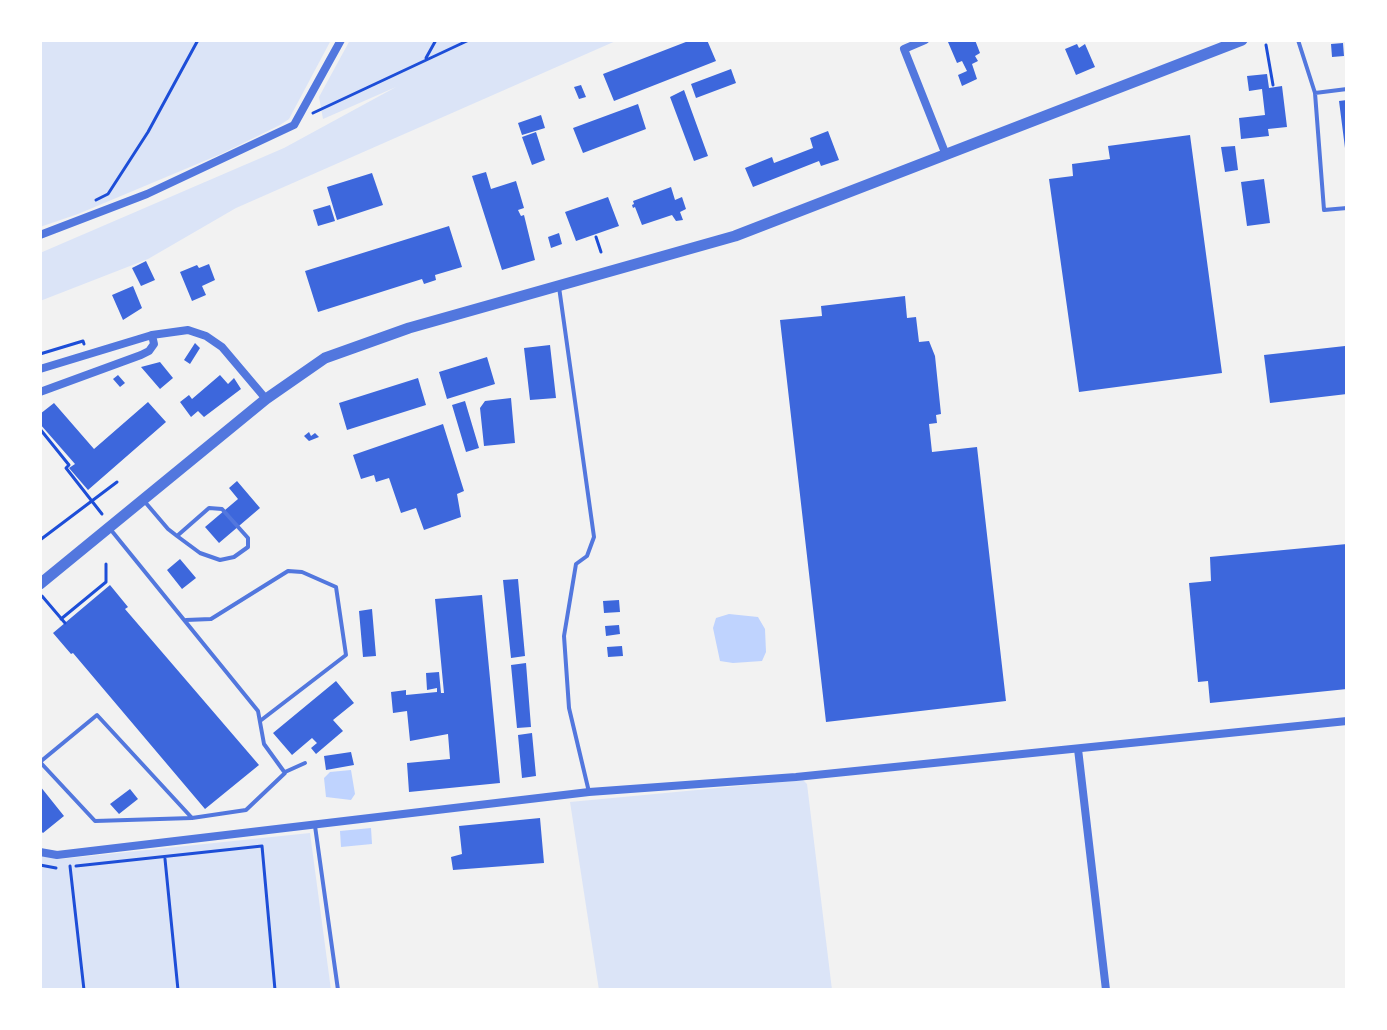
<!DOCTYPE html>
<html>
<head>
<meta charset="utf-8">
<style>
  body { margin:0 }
  #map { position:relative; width:1387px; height:1030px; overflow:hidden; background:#f2f2f2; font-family:"DM Sans",sans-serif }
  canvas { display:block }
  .frame { position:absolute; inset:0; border:42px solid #fff; pointer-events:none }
</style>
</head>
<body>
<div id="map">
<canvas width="1387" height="1030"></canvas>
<div class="frame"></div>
</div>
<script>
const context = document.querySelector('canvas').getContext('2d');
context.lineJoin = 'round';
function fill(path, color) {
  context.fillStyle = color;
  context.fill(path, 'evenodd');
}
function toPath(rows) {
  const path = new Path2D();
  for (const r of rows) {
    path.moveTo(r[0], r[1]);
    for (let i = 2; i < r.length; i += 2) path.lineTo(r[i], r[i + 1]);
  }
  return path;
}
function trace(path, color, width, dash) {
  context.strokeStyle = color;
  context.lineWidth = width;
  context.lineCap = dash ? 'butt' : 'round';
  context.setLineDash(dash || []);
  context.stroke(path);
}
fill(toPath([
  [40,40,331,40,289,119,280,125,221,154,78,214,40,227],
  [350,40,618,40,236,208,148,259,40,301,40,253,284,148,396,87,323,119,319,97],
  [803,780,807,784,832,990,599,990,570,802],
  [310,833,331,990,40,990,40,856,61,859]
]), '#dbe4f7');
fill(toPath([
  [729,614,758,617,765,629,766,652,762,661,733,663,720,661,713,628,716,618],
  [351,770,355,794,351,800,326,797,324,778,330,772],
  [371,828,372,844,341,847,340,831]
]), '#bfd3fe');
fill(toPath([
  [691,40,707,40,716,61,614,101,603,74],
  [954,40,975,40,980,53,975,56,978,61,972,64,977,79,962,86,958,75,967,71,962,61,957,63,948,42],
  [1343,43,1344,56,1332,57,1331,44],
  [1077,44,1079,48,1085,44,1095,67,1076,75,1065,49],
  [731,69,736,83,696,98,691,84],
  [1267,74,1269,88,1282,86,1287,127,1268,129,1269,136,1241,139,1239,118,1265,115,1262,89,1249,91,1247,76],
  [581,85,586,97,579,99,574,87],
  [684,90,708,156,694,161,670,97],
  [1347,100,1347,147,1345,148,1339,101],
  [638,104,646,129,583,153,573,128],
  [541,115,545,128,522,135,518,123],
  [828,131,839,160,821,166,819,161,753,187,745,168,772,157,774,163,813,148,810,138],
  [536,132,545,160,532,165,522,137],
  [1190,135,1222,373,1079,392,1049,179,1073,176,1072,164,1110,159,1108,146],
  [1235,146,1238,170,1225,172,1221,147],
  [486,172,491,189,516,181,524,208,518,210,521,216,524,215,535,260,502,270,472,176],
  [372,173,383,205,337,220,327,187],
  [1264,179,1270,223,1247,226,1241,182],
  [671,187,675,200,682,197,686,209,680,212,683,220,676,221,672,215,642,225,635,207,633,208,632,205,634,204,633,201],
  [608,197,619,226,576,241,565,212],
  [330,205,335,221,318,226,313,210],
  [449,226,462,267,435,275,436,280,424,284,422,279,318,312,305,271],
  [559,233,562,244,551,248,548,237],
  [146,261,155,280,141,286,132,268],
  [209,264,215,280,202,286,206,295,192,301,180,272,197,265,199,268],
  [133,286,142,308,123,320,112,295],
  [905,296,907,318,916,317,919,342,929,341,935,356,941,414,936,415,937,423,929,424,932,452,977,447,1006,701,826,722,780,320,822,316,821,306],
  [195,343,200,348,190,364,184,360],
  [550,345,556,398,530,400,524,348],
  [1345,346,1347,394,1270,403,1264,355],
  [487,357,495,384,447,399,439,372],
  [160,362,173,378,160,389,141,367],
  [118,375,125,383,120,387,113,379],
  [220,375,228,384,234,378,241,389,204,417,198,411,191,417,180,402,189,395,192,399],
  [418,378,426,405,347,430,339,403],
  [511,398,515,443,484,446,480,408,485,401],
  [465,401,479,448,466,452,452,405],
  [148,402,166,422,88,490,69,468,75,464,40,424,40,414,54,403,94,449],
  [443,424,464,491,457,494,461,517,424,530,416,508,401,513,389,478,376,482,374,475,361,479,353,455],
  [309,432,311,436,315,433,319,437,309,441,304,436],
  [237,481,260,508,219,543,205,527,238,499,229,488],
  [1347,544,1347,689,1210,703,1208,681,1198,682,1189,583,1211,581,1210,557],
  [180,559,196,578,182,589,167,570],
  [518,579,525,656,511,658,503,580],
  [110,585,128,607,125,609,259,765,205,809,73,653,71,654,53,633],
  [482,595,500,783,409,792,407,763,450,759,448,734,410,741,407,711,393,713,391,692,406,690,406,695,437,692,437,688,427,690,426,673,439,672,441,693,444,693,435,599],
  [619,600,620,612,604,613,603,601],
  [372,609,376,656,363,657,359,611],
  [619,625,620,634,606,636,605,626],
  [622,646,623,656,608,657,607,647],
  [526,663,531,727,517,728,511,665],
  [336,681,354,703,333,720,343,731,316,754,311,748,317,743,312,738,292,755,273,733],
  [532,733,536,776,522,778,518,735],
  [351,752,354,765,326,770,324,756],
  [40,786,64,816,43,833,40,830],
  [130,789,138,799,119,814,110,804],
  [540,818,544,863,453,870,451,857,462,854,459,826]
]), '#3d67dc');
trace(toPath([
  [40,42,41,40],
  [1266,45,1273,85],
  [426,58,436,40],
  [313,113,469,40],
  [96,200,108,194,148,132,198,40],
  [596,237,601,252],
  [40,354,83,341,84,344],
  [40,429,69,465,66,468,102,514],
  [40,540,117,482],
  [42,596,65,623],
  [61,619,106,582,106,564],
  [165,859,178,990],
  [40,865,56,868],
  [70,866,84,990],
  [76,866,262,846,275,990]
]), '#1d4ed8', 3);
trace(toPath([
  [1298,40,1315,93,1324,210,1347,208],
  [1315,93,1347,89],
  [559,287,594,537,587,556,576,564,564,636,569,708,589,792],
  [145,502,168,529,177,536,200,553,220,560,234,557,248,547,248,538,222,509,209,508,177,536],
  [111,530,258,711,264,744,285,773,246,810,192,818,95,821,40,762,97,715,192,818],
  [186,620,211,619,288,571,302,572,336,587,346,655,260,721],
  [285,772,305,763],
  [315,826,338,990]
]), '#5277de', 4);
trace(toPath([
  [925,40,904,49,946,155],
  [40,235,147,194,294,125,341,40],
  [40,369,152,335,188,330,206,336,222,347,266,399],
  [40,392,141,355,149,351,154,344,152,335],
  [1078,749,1106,990],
  [40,852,57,855,589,792,796,777,1347,721]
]), '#5277de', 8);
trace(toPath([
  [40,584,266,399,325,358,409,328,735,236,1242,40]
]), '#5277de', 11);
</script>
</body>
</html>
